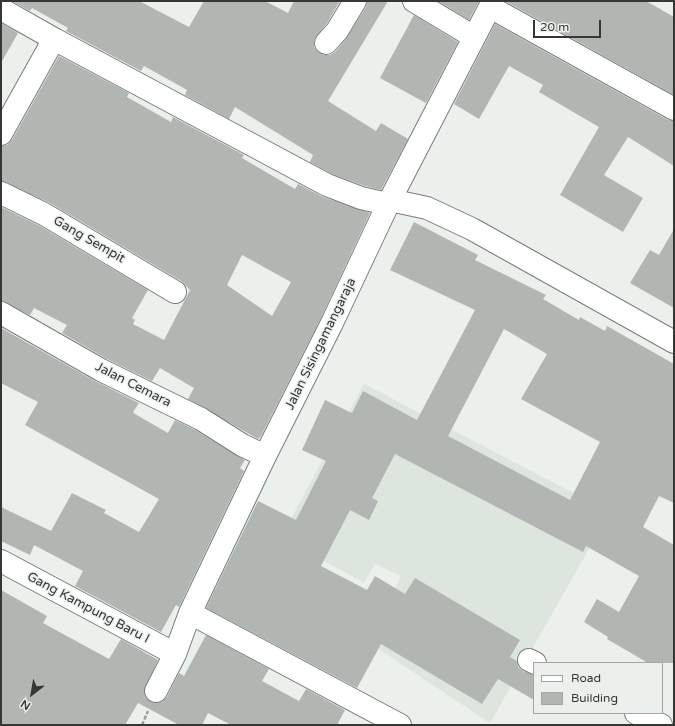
<!DOCTYPE html>
<html>
<head>
<meta charset="utf-8">
<style>
  body { margin:0 }
  #map { position:relative; width:675px; height:726px; overflow:hidden; background:#ecf0ec; font-family:"Varela Round",sans-serif }
  canvas { display:block }
  .frame { position:absolute; inset:0; border:2px solid #353735; pointer-events:none }
  .legend { position:absolute; left:533px; top:662px; width:130px; height:52px; box-sizing:border-box; background:#ecf0ec; border:1px solid #a3a6a3; margin:0; padding:5px 7px; list-style:none; font-size:12px; color:#353735 }
  .legend li { display:flex; align-items:center; gap:8px; height:20px }
  .legend b { width:20px; border:1px solid #a3a6a3 }
  .north { position:absolute; left:12px; top:674px; width:40px; height:40px; -webkit-text-stroke:3px #ecf0ec; paint-order:stroke; rotate:211deg; font-size:11px; font-weight:700; line-height:16px; text-align:center; color:#353735 }
  .north::after { content:''; display:block; margin:auto; width:14px; height:18px; background:#353735; clip-path:polygon(50% 0,100% 100%,50% 72%,0 100%) }
  .scale { position:absolute; left:533px; top:20px; width:68px; height:18px; box-sizing:border-box; border:2px solid #353735; border-top:0; padding-left:5px; font-size:12px; line-height:14px; white-space:nowrap; color:#353735; -webkit-text-stroke:3px #ecf0ec; paint-order:stroke }
</style>
</head>
<body>
<div id="map">
<canvas width="675" height="726"></canvas>
<div class="frame"></div>
<ul class="legend">
<li><b style="height:5px;background:#fff"></b>Road</li>
<li><b style="height:11px;background:#b2b6b2"></b>Building</li>
</ul>
<div class="north">N</div>
<div class="scale">20 m</div>
</div>
<script>
const context = document.querySelector('canvas').getContext('2d');
context.lineJoin = 'round';
function fill(path, color) {
  context.fillStyle = color;
  context.fill(path, 'evenodd');
}
function toPath(rows) {
  const path = new Path2D();
  for (const r of rows) {
    path.moveTo(r[0], r[1]);
    for (let i = 2; i < r.length; i += 2) path.lineTo(r[i], r[i + 1]);
  }
  return path;
}
function trace(path, color, width, dash) {
  context.strokeStyle = color;
  context.lineWidth = width;
  context.lineCap = dash ? 'butt' : 'round';
  context.setLineDash(dash || []);
  context.stroke(path);
}
function write(font, color, halo, rows, align = 'center') {
  context.font = font + ' "Varela Round",sans-serif';
  context.lineWidth = 3;
  context.setLineDash([]);
  context.textBaseline = 'middle';
  context.strokeStyle = halo;
  context.fillStyle = color;
  for (const [text, x, y, turn = 0] of rows) {
    context.save();
    context.translate(x, y);
    context.rotate((+turn || 0) * Math.PI / 180);
    context.textAlign = isNaN(turn) ? turn : align;
    if (halo) context.strokeText(text, 0, 0);
    context.fillText(text, 0, 0);
    context.restore();
  }
}
fill(toPath([
  [364,384,610,512,490,723,368,642,401,576,375,564,364,583,281,537]
]), '#dce6dd');
fill(toPath([
  [12,1,139,1,189,27,204,1,265,1,288,13,294,1,340,1,327,23,314,40,314,47,318,52,324,55,330,55,335,52,346,39,366,7,367,1,388,1,328,101,376,131,381,123,408,139,381,190,365,186,332,174,310,162,313,155,235,107,229,119,185,95,187,90,144,66,141,71,66,31,68,28,32,8,30,11],
  [438,1,479,1,469,20],
  [505,1,646,1,674,17,674,95],
  [414,15,458,42,426,103,380,78],
  [1,23,18,33,1,63],
  [495,24,668,120,674,121,674,166,628,137,604,175,643,198,623,232,560,195,599,127,539,92,543,85,509,66,479,119,454,104],
  [59,56,129,93,127,97,171,122,173,117,244,155,242,158,295,189,298,184,323,197,370,213,321,318,261,436,258,439,188,399,194,388,160,368,152,381,107,359,62,333,67,325,34,308,30,315,1,301,1,207,38,225,148,290,132,318,135,320,133,324,164,340,190,290,181,281,50,203,1,181,1,146,7,145,12,140],
  [242,255,291,282,272,316,227,285],
  [414,222,478,255,475,260,546,295,543,299,579,320,580,317,605,331,607,326,674,364,674,503,659,496,643,527,674,545,674,663,648,663,607,639,608,637,584,622,597,599,619,612,639,576,586,546,583,552,395,454,372,498,378,501,369,520,350,510,321,566,367,590,375,576,405,594,415,578,520,640,510,657,517,661,518,667,523,671,534,675,534,700,498,679,482,704,381,644,357,688,206,608,258,501,296,520,326,461,302,450,325,400,352,413,363,391,417,420,475,310,390,270],
  [504,329,547,354,521,399,600,442,570,500,448,436],
  [674,229,674,308,630,283,650,250,659,255],
  [1,328,95,381,139,403,133,412,135,414,168,433,175,420,195,430,245,460,240,468,244,471,179,607,176,605,161,632,75,586,83,571,34,545,30,555,1,541,1,507,51,531,72,493,106,510,104,513,139,532,159,499,25,425,38,402,1,383],
  [1,590,47,616,43,623,109,659,121,639,158,660,144,691,145,697,151,702,156,703,162,702,167,697,179,673,184,676,206,635,269,669,262,681,299,701,306,689,345,710,337,725,231,725,208,713,202,725,179,725,138,703,125,725,1,725]
]), '#b2b6b2');
const minor = toPath([
  [414,1,474,37],
  [490,7,674,109],
  [1,9,54,39,327,185,361,198,383,203,390,200,427,208,472,229,674,342],
  [326,43,337,31,355,1],
  [1,134,54,39],
  [1,193,44,214,175,292],
  [1,313,101,370,201,419,242,445,265,456],
  [1,561,175,654],
  [190,613,400,725],
  [529,660,535,663],
  [156,691,175,654,190,613,265,456,332,323,390,200,493,1],
  [636,713,661,725]
]);
trace(minor, '#797d7a', 24);
trace(toPath([
  [142,725,148,711]
]), '#9c9f9c', 2.5, [4, 2]);
trace(minor, '#fff', 22);
write('13px', '#353735', '#ecf0ec', [
  ["Gang Sempit",89,240,30],
  ["Jalan Sisingamangaraja",321,344,-64],
  ["Jalan Cemara",133,385,27],
  ["Gang Kampung Baru I",88,608,28]
]);
</script>
</body>
</html>
